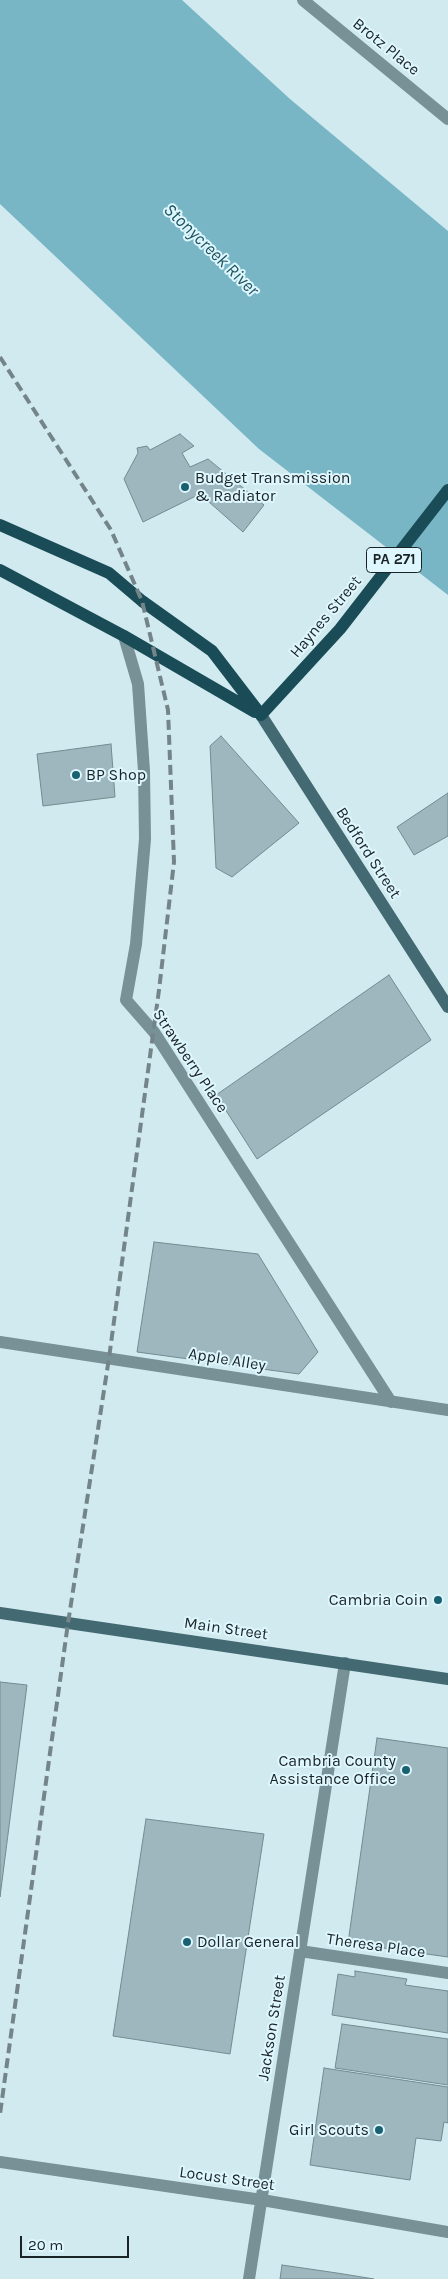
<!DOCTYPE html>
<html>
<head>
<meta charset="utf-8">
<style>
  body { margin:0 }
  #map { position:relative; width:448px; height:2279px; overflow:hidden; background:#d1eaf0; font-family:Karla,sans-serif }
  canvas { display:block }
  .scale { position:absolute; left:20px; top:2236px; width:109px; height:22px; box-sizing:border-box; border:2px solid #1a2325; border-top:0; padding-left:6px; font-size:15px; line-height:18px; white-space:nowrap; color:#1a2325; -webkit-text-stroke:4px #def7fe; paint-order:stroke }
</style>
</head>
<body>
<div id="map">
<canvas width="448" height="2279"></canvas>
<div class="scale">20 m</div>
</div>
<script>
const context = document.querySelector('canvas').getContext('2d');
context.lineJoin = 'round';
function fill(path, color) {
  context.fillStyle = color;
  context.fill(path, 'evenodd');
}
function toPath(rows) {
  const path = new Path2D();
  for (const r of rows) {
    path.moveTo(r[0], r[1]);
    for (let i = 2; i < r.length; i += 2) path.lineTo(r[i], r[i + 1]);
  }
  return path;
}
function trace(path, color, width, dash) {
  context.strokeStyle = color;
  context.lineWidth = width;
  context.lineCap = dash ? 'butt' : 'round';
  context.setLineDash(dash || []);
  context.stroke(path);
}
function write(font, color, halo, rows, align = 'center') {
  context.font = font + ' Karla,sans-serif';
  context.lineWidth = 4;
  context.setLineDash([]);
  context.textBaseline = 'middle';
  context.strokeStyle = halo;
  context.fillStyle = color;
  for (const [text, x, y, turn = 0] of rows) {
    context.save();
    context.translate(x, y);
    context.rotate((+turn || 0) * Math.PI / 180);
    context.textAlign = isNaN(turn) ? turn : align;
    if (halo) context.strokeText(text, 0, 0);
    context.fillText(text, 0, 0);
    context.restore();
  }
}
fill(toPath([
  [0,0,182,0,290,99,448,231,448,595,259,449,0,204]
]), '#79b6c5');
const building = toPath([
  [180,434,194,446,182,453,190,467,208,459,264,505,243,532,200,494,143,522,124,479,138,453,137,448,147,446,150,450,180,434],
  [221,736,299,823,232,877,216,868,210,746,221,736],
  [111,744,115,797,43,806,37,754,111,744],
  [448,793,448,836,414,855,397,827,448,793],
  [389,975,431,1040,257,1159,216,1095,389,975],
  [154,1242,258,1254,318,1352,299,1374,137,1352,154,1242],
  [0,1682,27,1685,0,1897,0,1682],
  [377,1738,448,1748,448,1957,348,1943,377,1738],
  [146,1819,264,1834,230,2054,113,2036,146,1819],
  [355,1971,407,1979,405,1985,448,1991,448,2033,332,2015,338,1974,355,1977,355,1971],
  [342,2024,448,2039,448,2085,335,2068,342,2024],
  [324,2068,448,2087,448,2123,444,2122,441,2141,416,2138,410,2180,310,2165,324,2068],
  [282,2265,337,2273,374,2279,280,2279,282,2265]
]);
fill(building, '#9eb6bd');
trace(building, '#738a90', 1);
trace(toPath([
  [124,636,138,684,144,771,145,839,136,944,126,1000,154,1032,391,1402],
  [0,1342,448,1410],
  [300,1951,448,1973]
]), '#789197', 12);
trace(toPath([
  [303,0,448,119],
  [0,2162,262,2200,448,2232],
  [249,2279,345,1663]
]), '#789197', 12);
trace(toPath([
  [261,715,448,1007],
  [0,1613,448,1679]
]), '#436972', 12);
trace(toPath([
  [0,525,109,573,142,601,212,651,261,715],
  [0,570,124,636,255,712],
  [261,715,340,629,448,490]
]), '#1a4c57', 12);
trace(toPath([
  [0,357,111,530,142,601,168,710,174,862,159,990,109,1358,68,1623,0,2114]
]), '#748589', 4, [10, 5]);
for (const [x, y, r, color] of [
  [185,487,5,"#196170"],
  [76,775,5,"#196170"],
  [438,1600,5,"#196170"],
  [406,1770,5,"#196170"],
  [187,1942,5,"#196170"],
  [379,2130,5,"#196170"]
]) {
  const dot = new Path2D();
  dot.arc(x, y, r, 0, 2 * Math.PI);
  context.fillStyle = color;
  context.fill(dot);
  trace(dot, '#def7fe', 2);
}
for (const [x, y, w] of [
  [394,560,55]
]) {
  const box = new Path2D();
  box.roundRect(x - w / 2, y - 12.5, w, 25, 4);
  context.fillStyle = '#def7fe';
  context.fill(box);
  trace(box, '#1a2325', 1);
}
write('bold 15px', '#1a2325', null, [
  ["PA 271",394,560]
]);
write('16px', '#1a2325', '#def7fe', [
  ["Brotz Place",386,47,39],
  ["Haynes Street",326,617,-50],
  ["Bedford Street",368,853,57],
  ["Strawberry Place",190,1061,56],
  ["Apple Alley",227,1360,9],
  ["Main Street",226,1629,8],
  ["Theresa Place",376,1946,8],
  ["Jackson Street",272,2028,-81],
  ["Locust Street",227,2179,8]
]);
write('16px', '#1a2325', '#def7fe', [
  ["Budget Transmission",195,478],
  ["& Radiator",195,496],
  ["BP Shop",86,775],
  ["Cambria Coin",428,1600,"right"],
  ["Cambria County",396,1761,"right"],
  ["Assistance Office",396,1779,"right"],
  ["Dollar General",197,1942],
  ["Girl Scouts",369,2130,"right"]
], 'left');
write('italic 18px', '#20545f', '#def7fe', [
  ["Stonycreek River",211,250,44]
]);
</script>
</body>
</html>
